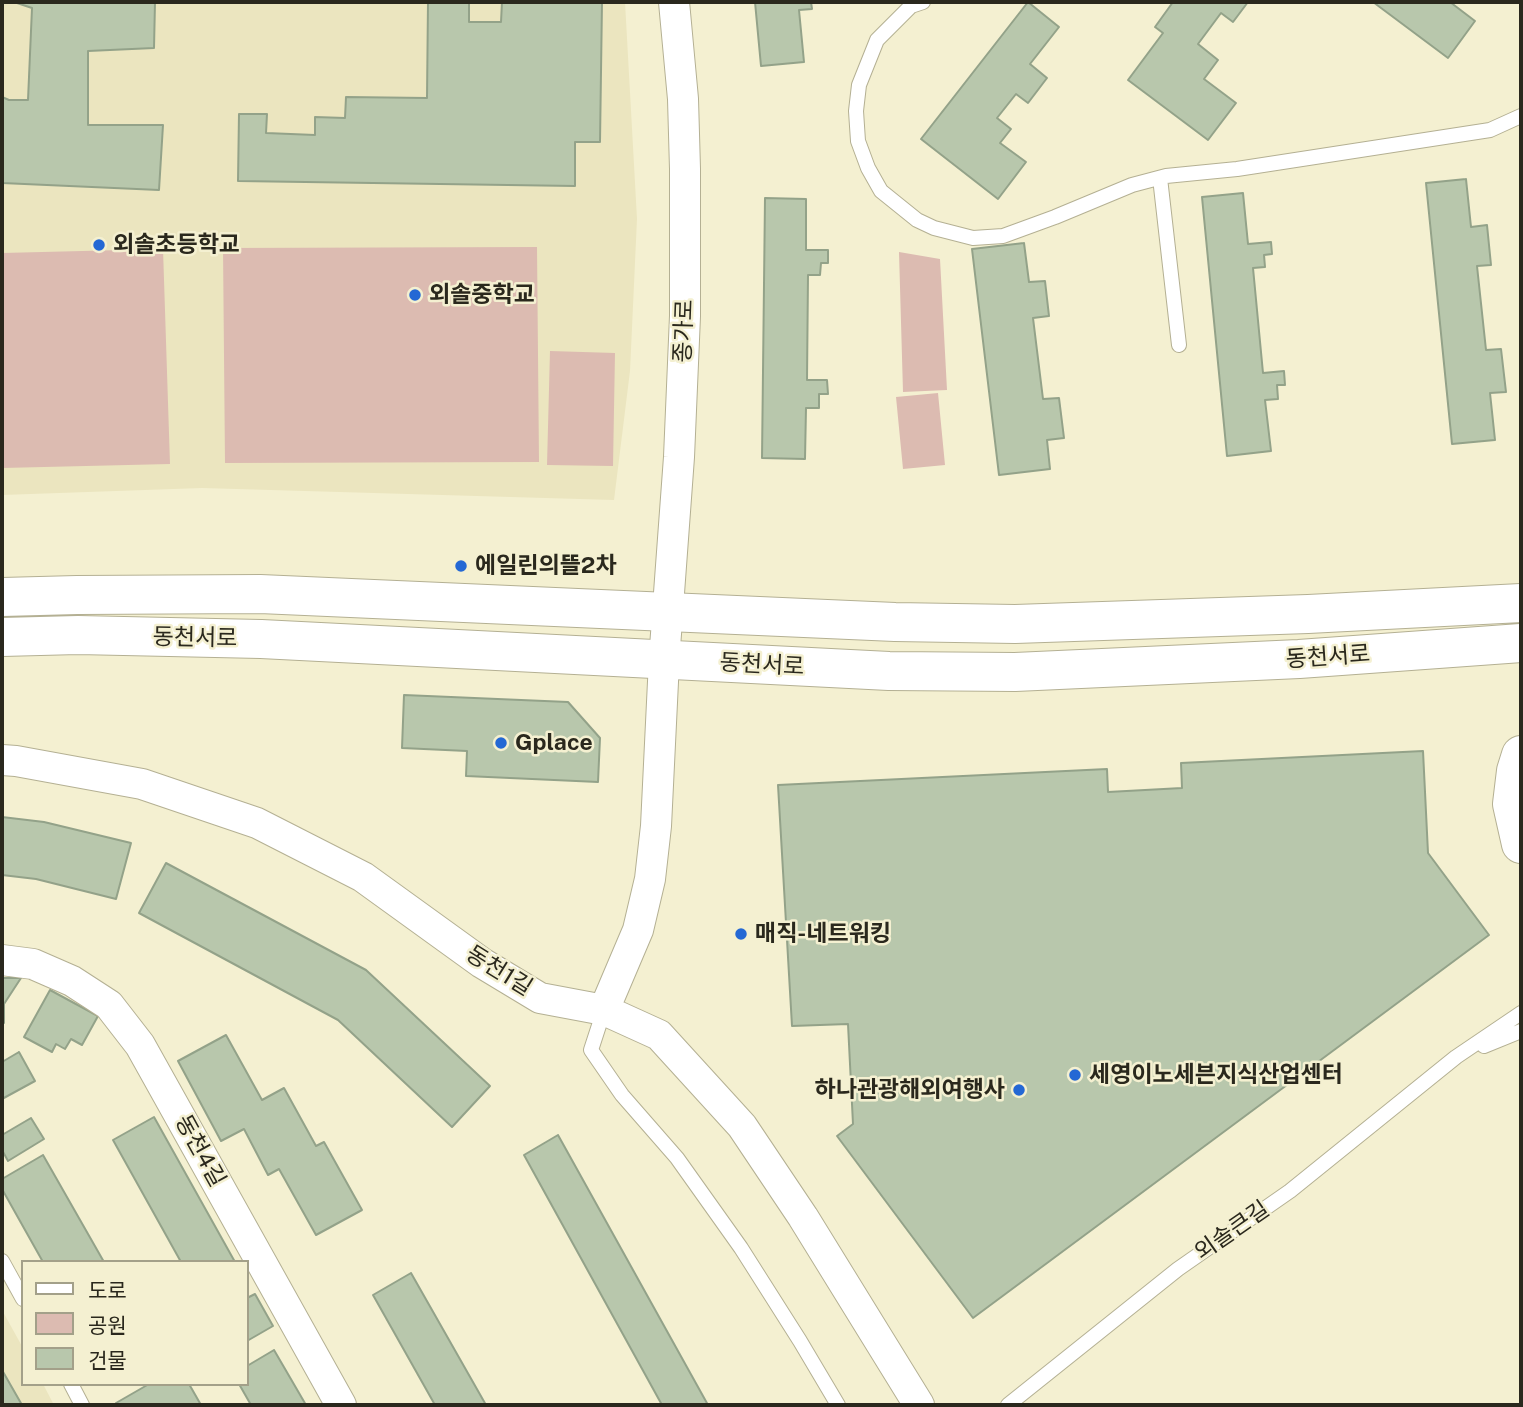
<!DOCTYPE html>
<html>
<head>
<meta charset="utf-8">
<style>
  body { margin:0 }
  #map { position:relative; width:1523px; height:1407px; overflow:hidden; background:#f4f0d1; font-family:"Public Sans","Noto Sans KR",sans-serif }
  canvas { display:block }
  .frame { position:absolute; inset:0; border:4px solid #2a281d; pointer-events:none }
  .legend { position:absolute; left:21px; top:1260px; width:228px; height:126px; box-sizing:border-box; background:#f4f0d1; border:2px solid #a3a089; margin:0; padding:9px 12px; list-style:none; font-size:21px; color:#2a281d }
  .legend li { display:flex; align-items:center; gap:14px; height:35px }
  .legend b { width:35px; border:2px solid #a3a089 }
</style>
</head>
<body>
<div id="map">
<canvas width="1523" height="1407"></canvas>
<div class="frame"></div>
<ul class="legend">
<li><b style="height:9px;background:#fff"></b>도로</li>
<li><b style="height:19px;background:#dcbbb1"></b>공원</li>
<li><b style="height:19px;background:#b8c7ac"></b>건물</li>
</ul>
</div>
<script>
const context = document.querySelector('canvas').getContext('2d');
context.lineJoin = 'round';
function fill(path, color) {
  context.fillStyle = color;
  context.fill(path, 'evenodd');
}
function toPath(rows) {
  const path = new Path2D();
  for (const r of rows) {
    path.moveTo(r[0], r[1]);
    for (let i = 2; i < r.length; i += 2) path.lineTo(r[i], r[i + 1]);
  }
  return path;
}
function trace(path, color, width, dash) {
  context.strokeStyle = color;
  context.lineWidth = width;
  context.lineCap = dash ? 'butt' : 'round';
  context.setLineDash(dash || []);
  context.stroke(path);
}
function write(font, color, halo, rows, align = 'center') {
  context.font = font + ' "Public Sans","Noto Sans KR",sans-serif';
  context.lineWidth = 5;
  context.setLineDash([]);
  context.textBaseline = 'middle';
  context.strokeStyle = halo;
  context.fillStyle = color;
  for (const [text, x, y, turn = 0] of rows) {
    context.save();
    context.translate(x, y);
    context.rotate((+turn || 0) * Math.PI / 180);
    context.textAlign = isNaN(turn) ? turn : align;
    if (halo) context.strokeText(text, 0, 0);
    context.fillText(text, 0, 0);
    context.restore();
  }
}
fill(toPath([
  [2,2,625,2,637,219,630,371,614,500,202,488,2,495],
  [2,1310,23,1348,23,1384,43,1384,54,1405,2,1405]
]), '#ebe5bf');
fill(toPath([
  [537,247,539,462,225,463,223,248],
  [163,249,170,464,2,468,2,253],
  [899,252,940,259,947,390,903,392],
  [550,351,615,353,613,466,547,465],
  [938,393,945,465,903,469,896,397]
]), '#dcbbb1');
const building = toPath([
  [14,2,155,2,154,48,88,51,88,125,163,125,159,190,2,183,2,97,9,100,28,100,32,8,14,2],
  [428,2,469,2,469,22,501,22,502,2,602,2,600,142,575,142,575,186,238,181,239,114,267,114,266,133,315,135,315,117,345,118,346,97,427,98,428,2],
  [755,2,811,2,812,9,799,10,804,62,761,66,755,2],
  [1028,2,1059,27,1030,64,1047,78,1028,103,1016,94,997,118,1011,129,1000,143,1026,162,998,199,921,139,1028,2],
  [1173,2,1248,2,1233,22,1221,13,1198,44,1218,60,1204,79,1236,103,1208,140,1128,80,1163,33,1155,27,1173,2],
  [1373,2,1450,2,1475,21,1448,58,1373,2],
  [1466,179,1471,227,1487,225,1491,265,1477,266,1486,350,1501,349,1506,392,1490,393,1495,440,1452,444,1426,183,1466,179],
  [1243,193,1248,244,1271,242,1272,254,1264,255,1265,267,1253,268,1263,373,1284,371,1285,385,1277,385,1278,399,1265,400,1271,451,1227,456,1202,197,1243,193],
  [765,198,806,199,806,250,828,250,828,263,821,263,820,275,808,275,807,380,827,380,828,394,819,394,819,408,806,408,805,459,762,458,765,198],
  [1024,243,1029,282,1045,281,1049,316,1033,318,1043,399,1059,398,1064,438,1047,440,1050,469,999,475,972,249,1024,243],
  [404,695,568,702,600,738,598,782,466,776,467,751,402,748,404,695],
  [1423,751,1428,853,1489,935,973,1318,837,1136,853,1124,848,1024,792,1026,778,785,1107,769,1108,792,1182,788,1181,763,1423,751],
  [2,817,44,822,131,843,116,899,36,879,2,875,2,817],
  [166,863,366,970,490,1086,452,1127,338,1020,139,913,166,863],
  [2,978,21,978,4,1004,4,1023,2,1023,2,978],
  [50,990,98,1016,82,1045,71,1039,65,1049,56,1044,52,1052,24,1037,50,990],
  [226,1035,262,1100,284,1088,316,1146,324,1142,362,1210,316,1235,279,1169,268,1175,244,1129,221,1141,178,1061,226,1035],
  [19,1052,35,1081,2,1099,2,1062,19,1052],
  [154,1117,235,1262,181,1262,113,1140,154,1117],
  [31,1118,44,1139,8,1161,2,1150,2,1135,31,1118],
  [558,1135,708,1405,662,1405,524,1155,558,1135],
  [43,1155,104,1262,43,1262,2,1189,2,1179,43,1155],
  [411,1273,486,1405,435,1405,373,1295,411,1273],
  [255,1294,273,1326,247,1341,247,1298,255,1294],
  [274,1350,306,1405,251,1405,239,1384,247,1384,247,1366,274,1350],
  [2,1370,22,1405,2,1405,2,1370],
  [149,1384,189,1384,201,1405,118,1405,116,1403,149,1384]
]);
fill(building, '#b8c7ac');
trace(building, '#93a289', 2);
const lane = toPath([
  [923,2,911,6,877,40,859,85,856,111,858,141,868,168,881,191,917,220,934,228,973,238,1003,236,1055,217,1132,185,1166,176,1237,169,1490,130,1521,116],
  [1160,178,1179,345],
  [604,1010,591,1050,622,1095,677,1158,741,1248,800,1341,838,1405],
  [1484,1046,1521,1031],
  [2,1261,23,1299],
  [71,1384,82,1405],
  [1008,1405,1178,1269,1290,1191,1456,1057,1521,1013]
]);
const street = toPath([
  [2,760,16,761,142,784,257,823,363,877,482,963,540,998,604,1010,659,1035,742,1126,803,1217,919,1405],
  [2,960,33,964,72,981,109,1005,140,1045,341,1405],
  [604,1010,638,930,650,879,656,826,664,661,679,457,685,316,685,169,683,99,674,2]
]);
const secondary = toPath([
  [2,597,77,595,260,594,895,622,1015,624,1308,614,1521,603],
  [2,637,78,635,261,639,889,671,1015,672,1299,659,1521,643],
  [1521,755,1516,771,1512,804,1521,844]
]);
trace(lane, '#b4b093', 16);
trace(street, '#b4b093', 32);
trace(secondary, '#b4b093', 40);
trace(lane, '#fff', 14);
trace(street, '#fff', 30);
trace(secondary, '#fff', 38);
for (const [x, y, r, color] of [
  [99,245,7,"#2468d4"],
  [415,295,7,"#2468d4"],
  [461,566,7,"#2468d4"],
  [501,743,7,"#2468d4"],
  [741,934,7,"#2468d4"],
  [1075,1075,7,"#2468d4"],
  [1019,1090,7,"#2468d4"]
]) {
  const dot = new Path2D();
  dot.arc(x, y, r, 0, 2 * Math.PI);
  context.fillStyle = color;
  context.fill(dot);
  trace(dot, '#f4f0d1', 2.5);
}
write('bold 23px', '#2a281d', '#f4f0d1', [
  ["외솔초등학교",113,245],
  ["외솔중학교",429,295],
  ["에일린의뜰2차",475,566],
  ["Gplace",515,743],
  ["매직-네트워킹",755,934],
  ["세영이노세븐지식산업센터",1089,1075],
  ["하나관광해외여행사",1005,1090,"right"]
], 'left');
write('23px', '#2a281d', '#f4f0d1', [
  ["종가로",684,331,-88],
  ["동천서로",195,638,1],
  ["동천서로",1328,657,-4],
  ["동천서로",762,665,3],
  ["동천1길",499,971,32],
  ["동천4길",200,1151,61],
  ["외솔큰길",1232,1231,-35]
]);
</script>
</body>
</html>
